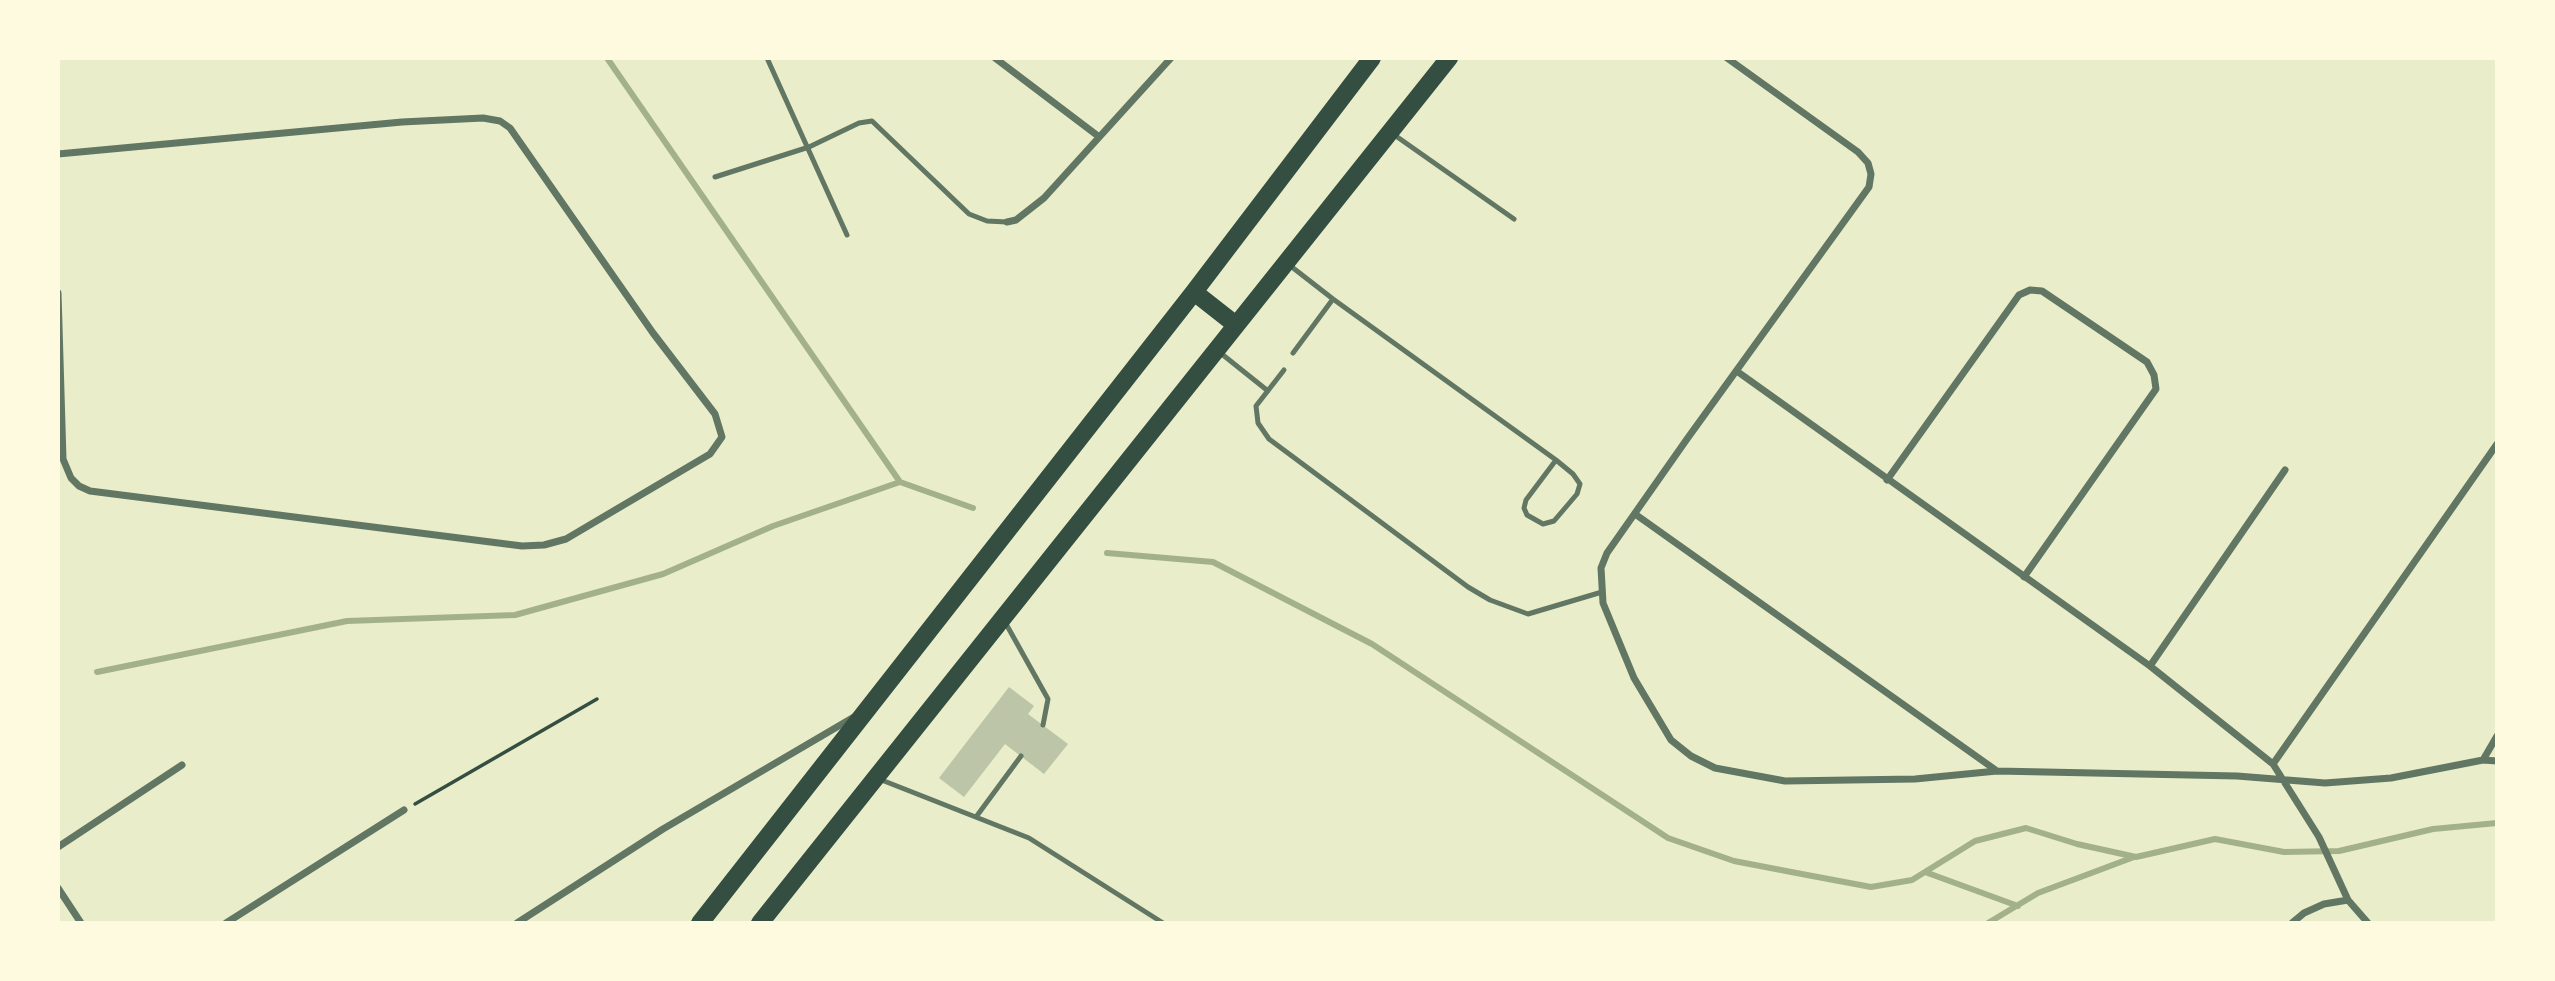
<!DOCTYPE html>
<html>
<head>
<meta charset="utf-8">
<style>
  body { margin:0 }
  #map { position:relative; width:2555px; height:981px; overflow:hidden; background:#e9edc9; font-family:Montserrat,sans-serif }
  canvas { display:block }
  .frame { position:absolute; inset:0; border:60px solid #fefae0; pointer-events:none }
</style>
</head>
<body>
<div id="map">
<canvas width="2555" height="981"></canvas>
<div class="frame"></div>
</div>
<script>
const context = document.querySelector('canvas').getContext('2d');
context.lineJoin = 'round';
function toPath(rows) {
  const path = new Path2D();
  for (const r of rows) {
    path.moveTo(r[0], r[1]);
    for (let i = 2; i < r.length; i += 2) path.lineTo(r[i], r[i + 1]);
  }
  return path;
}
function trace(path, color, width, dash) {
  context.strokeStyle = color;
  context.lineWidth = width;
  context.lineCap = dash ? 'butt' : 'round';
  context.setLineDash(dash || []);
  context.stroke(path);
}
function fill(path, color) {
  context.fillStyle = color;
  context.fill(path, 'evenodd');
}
trace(toPath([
  [607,58,900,482,973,508],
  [1107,553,1213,562,1372,644,1668,838,1734,861,1807,875,1871,887,1912,880,1975,841,2026,828,2077,844,2136,857,2215,839,2284,852,2339,851,2433,829,2497,823],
  [97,672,347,621,515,615,663,574,773,526,900,482],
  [1925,872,2018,906],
  [1988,923,2038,893,2134,857]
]), '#a3b18a', 6);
fill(toPath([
  [1009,687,1034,706,1028,714,1068,744,1044,774,1005,744,964,797,939,778]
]), '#bcc5a7');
trace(toPath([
  [415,804,597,699]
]), '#344e41', 3.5);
trace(toPath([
  [767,58,847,235],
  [1393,134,1514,219],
  [715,177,809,147,859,123,872,121,969,214,987,221,1007,222],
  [1288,264,1333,299,1556,460,1573,474,1580,484,1577,494,1554,521,1543,524,1527,515,1524,508,1526,500,1556,460],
  [1218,351,1268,391],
  [1293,353,1333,299],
  [1284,370,1256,406,1258,423,1269,439,1468,587,1490,600,1528,614,1602,592],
  [1005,622,1048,699,1043,725],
  [879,779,1029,838,1163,923],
  [976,817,1021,756]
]), '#617663', 5);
trace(toPath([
  [995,58,1098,136],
  [1727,58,1858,152,1868,163,1871,174,1869,187,1687,439,1607,553,1601,568,1603,603,1634,678,1671,740,1691,756,1715,768,1785,781,1915,779,1997,771,2237,776,2325,783,2391,778,2483,760,2497,761],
  [58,154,402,122,483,118,500,121,510,128,653,333,715,414,722,437,710,454,566,539,544,545,522,546,90,491,79,486,71,478,63,459,58,293],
  [1007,222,1016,220,1044,198,1171,58],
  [1738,372,2150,666,2273,764,2319,837,2348,900,2368,923],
  [1887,480,2019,295,2030,290,2042,291,2147,362,2154,375,2156,389,2024,577],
  [1635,514,1997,771],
  [2150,666,2285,470],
  [2483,760,2497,736],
  [2273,764,2497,444],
  [58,847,182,765],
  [58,888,81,923],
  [226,923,404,810],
  [517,923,663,829,854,717],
  [2292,923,2304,913,2324,904,2348,900]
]), '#617663', 7);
trace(toPath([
  [1194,292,1236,325],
  [700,923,1194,292,1372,58],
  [760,923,1449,58]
]), '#344e41', 18);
</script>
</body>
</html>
